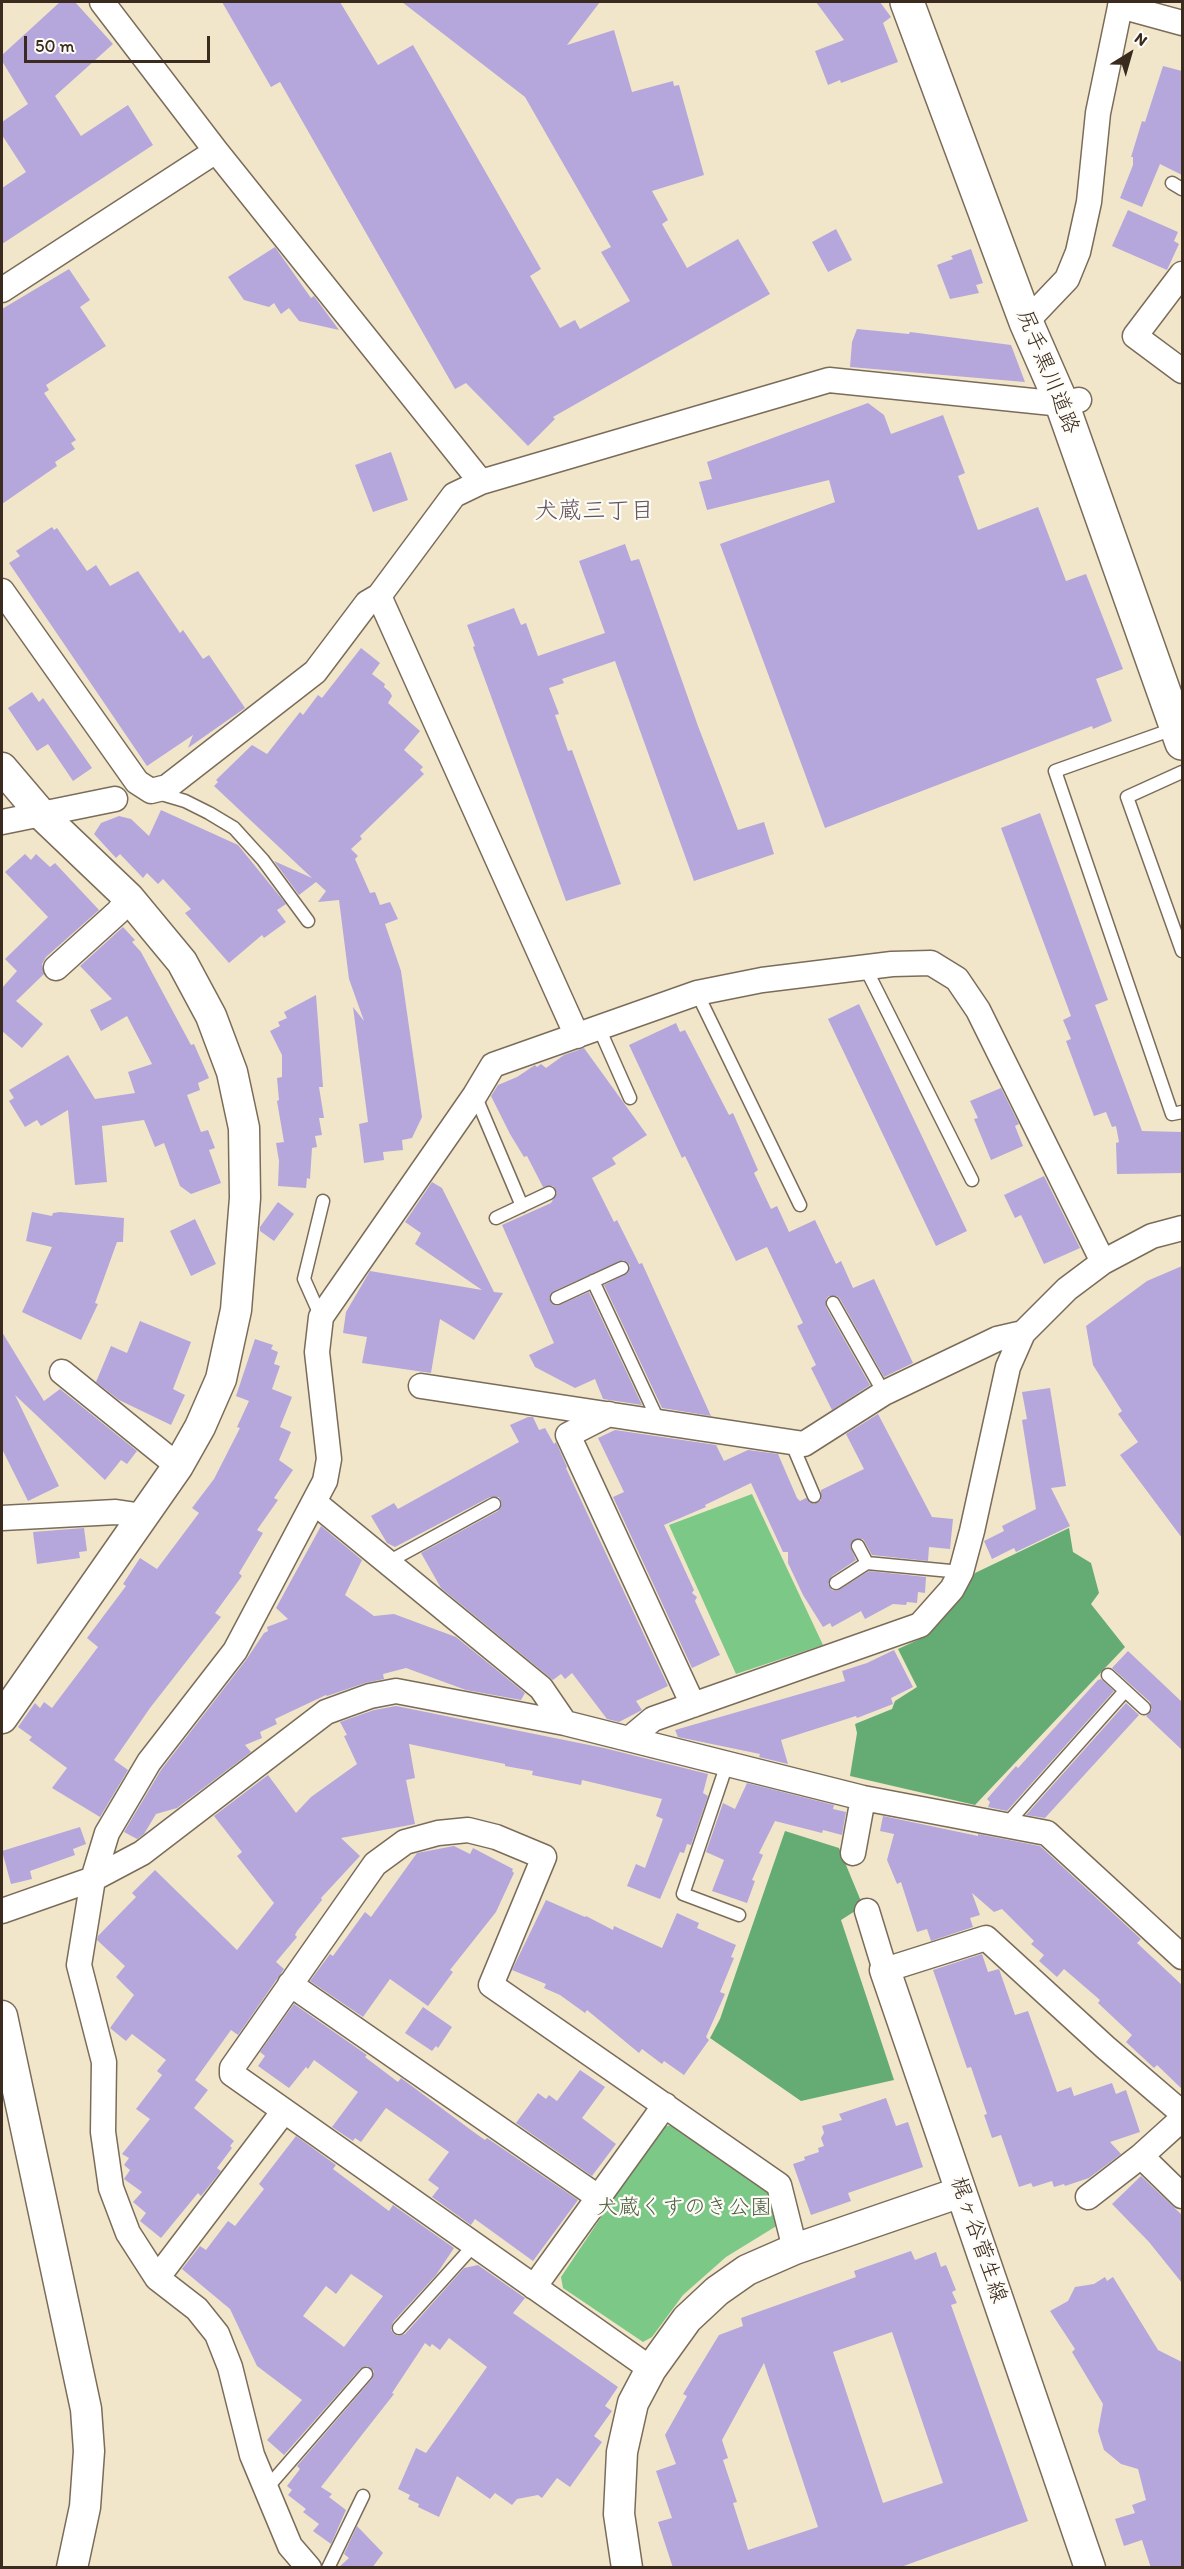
<!DOCTYPE html>
<html>
<head>
<meta charset="utf-8">
<style>
  body { margin:0 }
  #map { position:relative; width:1184px; height:2569px; overflow:hidden; background:#f1e6ca; font-family:Itim,sans-serif }
  canvas { display:block }
  .frame { position:absolute; inset:0; border:3px solid #3b2a1e; pointer-events:none }
  .north { position:absolute; left:1100px; top:24px; width:60px; height:60px; -webkit-text-stroke:4px #fdfcf7; paint-order:stroke; rotate:37deg; font-size:16px; font-weight:700; line-height:24px; text-align:center; color:#3b2a1e }
  .north::after { content:''; display:block; margin:auto; width:21px; height:27px; background:#3b2a1e; clip-path:polygon(50% 0,100% 100%,50% 72%,0 100%) }
  .scale { position:absolute; left:24px; top:36px; width:186px; height:27px; box-sizing:border-box; border:3px solid #3b2a1e; border-top:0; padding-left:8px; font-size:18px; line-height:21px; white-space:nowrap; color:#3b2a1e; -webkit-text-stroke:4px #fdfcf7; paint-order:stroke }
</style>
</head>
<body>
<div id="map">
<canvas width="1184" height="2569"></canvas>
<div class="frame"></div>
<div class="north">N</div>
<div class="scale">50 m</div>
</div>
<script>
const context = document.querySelector('canvas').getContext('2d');
context.lineJoin = 'round';
function fill(path, color) {
  context.fillStyle = color;
  context.fill(path, 'evenodd');
}
function toPath(rows) {
  const path = new Path2D();
  for (const r of rows) {
    path.moveTo(r[0], r[1]);
    for (let i = 2; i < r.length; i += 2) path.lineTo(r[i], r[i + 1]);
  }
  return path;
}
function trace(path, color, width, dash) {
  context.strokeStyle = color;
  context.lineWidth = width;
  context.lineCap = dash ? 'butt' : 'round';
  context.setLineDash(dash || []);
  context.stroke(path);
}
function write(font, color, halo, rows, align = 'center') {
  context.font = font + ' Itim,"Klee One",sans-serif';
  context.lineWidth = 4.5;
  context.setLineDash([]);
  context.textBaseline = 'middle';
  context.strokeStyle = halo;
  context.fillStyle = color;
  for (const [text, x, y, turn = 0] of rows) {
    context.save();
    context.translate(x, y);
    context.rotate((+turn || 0) * Math.PI / 180);
    context.textAlign = isNaN(turn) ? turn : align;
    if (halo) context.strokeText(text, 0, 0);
    context.fillText(text, 0, 0);
    context.restore();
  }
}
fill(toPath([
  [752,1494,823,1645,736,1674,669,1525],
  [674,2124,765,2187,778,2225,726,2257,683,2295,652,2337,643,2342,563,2288,561,2277,661,2128]
]), '#7bc887');
fill(toPath([
  [1069,1528,1073,1552,1091,1563,1099,1593,1091,1604,1125,1647,975,1805,850,1776,857,1733,855,1724,892,1709,895,1701,917,1687,898,1649,922,1638,946,1615,959,1599,975,1573],
  [785,1831,839,1848,863,1906,841,1920,894,2080,801,2101,710,2038,720,2019]
]), '#64ac74');
fill(toPath([
  [60,2,75,2,113,44,55,96,81,136,128,105,153,145,2,244,2,188,26,172,2,135,2,122,28,104,2,61,2,55],
  [222,2,340,2,378,65,413,45,541,269,530,276,560,328,575,320,580,329,630,301,601,252,611,247,525,97,402,2,600,2,567,45,614,30,632,92,673,81,674,86,679,85,704,175,652,191,668,220,662,224,687,268,738,239,770,294,553,417,555,419,528,446,466,383,455,389,280,82,271,87],
  [816,2,880,2,891,17,883,23,898,62,841,83,840,80,828,85,815,51,844,40],
  [1163,66,1182,71,1182,175,1160,164,1142,207,1120,198,1133,165,1133,157,1131,157,1142,121,1145,122],
  [1128,210,1178,232,1174,241,1179,244,1167,270,1112,246],
  [836,229,852,260,828,272,812,242],
  [275,247,311,298,314,296,339,330,299,321,289,308,281,314,274,303,269,307,244,300,228,277],
  [971,249,983,283,976,285,979,293,950,299,937,265,953,259,951,256],
  [69,269,90,300,80,307,106,346,46,385,49,390,44,393,76,440,71,443,75,449,55,462,57,466,2,504,2,309],
  [857,329,909,334,910,332,1011,345,1025,382,850,367,852,342],
  [868,403,884,415,891,434,943,415,965,473,958,476,978,530,1038,507,1066,581,1086,574,1123,669,1096,679,1112,721,1093,729,1092,726,825,828,720,544,835,502,829,480,707,510,699,482,712,479,707,462],
  [391,452,408,500,373,512,355,465],
  [52,527,54,530,57,528,87,571,96,565,110,586,138,571,180,633,183,630,203,659,209,655,245,708,188,748,193,735,147,766,9,563,20,556,16,551],
  [625,544,631,561,639,559,698,726,738,830,764,822,774,854,694,881,615,661,562,679,564,683,549,688,559,714,555,715,568,751,572,750,621,884,566,901,473,647,475,646,467,625,514,608,521,625,526,623,538,656,605,633,579,561],
  [361,648,380,663,372,674,385,684,384,687,390,692,392,696,388,703,420,731,404,750,423,767,420,770,424,774,360,836,362,839,351,849,358,856,355,859,370,893,375,892,380,905,390,902,398,919,385,924,401,971,422,1117,412,1138,402,1140,403,1150,383,1152,384,1160,364,1163,359,1124,368,1122,353,1007,364,1021,349,979,339,900,318,902,326,891,316,882,299,895,274,861,312,878,214,786,218,782,216,780,252,745,267,754,300,712,303,715,318,695,322,698],
  [32,692,39,702,43,698,92,768,73,781,48,744,37,751,8,708],
  [161,810,238,845,286,904,277,910,286,922,264,938,262,935,229,963,185,913,191,909,163,879,158,884,147,873,143,878,120,854,116,858,94,834,101,823,119,816,131,819,149,836],
  [1040,813,1108,1000,1095,1005,1142,1131,1182,1132,1182,1173,1117,1174,1116,1143,1119,1142,1116,1126,1112,1127,1106,1112,1094,1116,1066,1041,1071,1039,1063,1020,1071,1016,1001,828],
  [25,854,31,860,36,854,50,867,55,863,99,910,46,957,42,964,44,974,16,1001,43,1024,22,1048,2,1031,2,988,17,971,5,959,48,917,5,872],
  [123,927,135,940,132,942,141,952,191,1045,194,1044,209,1078,198,1083,200,1090,187,1095,201,1132,208,1130,215,1148,209,1150,221,1183,191,1194,180,1186,164,1143,155,1147,144,1120,102,1126,107,1182,75,1185,68,1110,41,1126,37,1120,25,1127,9,1101,14,1098,9,1090,68,1055,95,1099,135,1093,128,1072,152,1064,127,1016,101,1031,90,1010,112,999,80,966],
  [316,995,323,1087,319,1087,324,1118,319,1118,322,1135,315,1136,317,1147,312,1148,310,1179,307,1178,306,1188,278,1186,279,1161,276,1143,284,1142,277,1101,279,1100,277,1078,282,1077,282,1055,270,1031,280,1026,278,1022,287,1018,284,1012],
  [859,1004,967,1231,936,1246,828,1019],
  [676,1023,680,1032,685,1030,729,1115,733,1113,758,1170,754,1173,771,1209,777,1206,789,1232,815,1220,836,1264,841,1261,853,1288,874,1279,913,1363,884,1377,840,1299,837,1296,829,1296,826,1299,826,1307,870,1385,832,1410,811,1368,816,1365,797,1326,803,1323,767,1247,736,1261,685,1156,682,1158,629,1045],
  [584,1048,647,1135,612,1158,616,1164,592,1178,614,1222,617,1220,639,1264,642,1263,711,1416,662,1408,604,1285,628,1273,630,1265,623,1260,554,1291,549,1298,552,1304,557,1306,589,1292,642,1405,603,1399,595,1379,575,1388,535,1367,529,1355,554,1343,502,1225,551,1203,557,1193,553,1186,543,1187,527,1156,524,1157,510,1134,491,1096,498,1085,517,1077,535,1065,537,1067,541,1064,546,1068,564,1055],
  [1001,1088,1019,1124,1015,1126,1023,1146,991,1160,974,1119,978,1118,970,1101],
  [1044,1176,1080,1248,1044,1264,1021,1215,1015,1218,1004,1195],
  [432,1182,442,1188,494,1292,503,1293,474,1340,440,1319,431,1373,362,1363,367,1337,343,1333,346,1312,370,1271,482,1290,415,1244,421,1233,405,1222],
  [278,1202,294,1214,274,1241,260,1231,260,1227],
  [32,1212,52,1216,53,1213,60,1212,124,1218,123,1242,117,1242,95,1303,98,1304,81,1340,22,1312,52,1247,26,1241],
  [195,1219,216,1264,191,1276,170,1231],
  [1182,1266,1182,1538,1120,1455,1138,1442,1118,1414,1122,1411,1093,1365,1086,1326,1147,1281],
  [140,1321,191,1342,173,1389,185,1395,171,1425,119,1400,96,1382,111,1346,127,1353],
  [2,1332,44,1401,60,1389,137,1451,127,1464,121,1460,105,1480,15,1395,59,1486,28,1501,2,1449],
  [255,1339,273,1345,271,1349,278,1352,274,1364,280,1366,272,1389,292,1397,280,1427,291,1432,279,1460,293,1470,274,1498,278,1500,257,1530,263,1533,239,1573,242,1576,215,1613,221,1617,150,1708,114,1760,128,1770,100,1817,52,1788,67,1768,29,1740,32,1737,18,1727,35,1703,40,1708,44,1702,52,1708,98,1647,87,1638,126,1586,123,1584,140,1558,157,1569,199,1513,192,1508,214,1479,240,1428,237,1427,249,1401,236,1396],
  [1050,1388,1066,1486,1051,1488,1070,1526,1016,1552,1014,1548,992,1559,984,1541,1004,1531,1002,1526,1036,1509,1022,1420,1027,1419,1022,1392],
  [878,1414,932,1517,953,1519,950,1549,929,1547,928,1561,872,1555,863,1539,855,1539,850,1546,856,1560,832,1576,828,1584,832,1590,837,1591,869,1571,926,1577,925,1593,918,1592,917,1603,907,1602,906,1605,893,1604,865,1619,861,1611,832,1627,830,1623,823,1627,803,1595,788,1563,788,1552,783,1552,751,1483,705,1505,706,1507,664,1525,694,1590,692,1593,697,1597,695,1601,720,1655,692,1668,613,1497,624,1492,598,1438,615,1430,716,1445,724,1461,748,1450,778,1454,797,1498,800,1501,806,1498,814,1504,821,1500,821,1490,864,1469,846,1434],
  [528,1417,533,1417,539,1430,545,1428,554,1444,556,1442,567,1467,566,1468,668,1686,636,1701,642,1710,619,1722,607,1719,572,1673,565,1679,561,1674,553,1680,441,1588,421,1553,498,1511,502,1504,499,1497,490,1497,395,1547,387,1543,371,1516,394,1503,398,1509,519,1442,510,1425],
  [321,1526,362,1560,345,1595,374,1616,394,1614,456,1637,525,1693,521,1700,466,1690,406,1668,383,1674,384,1679,365,1683,327,1696,326,1695,275,1719,277,1724,260,1732,262,1738,245,1745,251,1752,177,1808,156,1814,144,1834,137,1839,124,1832,161,1770,246,1660,264,1633,268,1631,267,1627,288,1619,276,1608],
  [84,1528,87,1551,79,1552,80,1558,37,1564,33,1532],
  [894,1650,913,1687,891,1698,893,1704,857,1718,856,1716,781,1740,788,1764,759,1757,760,1754,678,1737,675,1730,845,1681,842,1671,867,1663],
  [1128,1651,1182,1702,1182,1750,1146,1716,1152,1710,1150,1702,1112,1668],
  [1101,1679,1114,1691,1007,1811,988,1807,990,1802,987,1799,1016,1766,1018,1768,1098,1680],
  [1126,1703,1139,1715,1045,1818,1026,1815],
  [396,1706,604,1748,708,1774,703,1793,708,1796,691,1845,687,1844,684,1853,680,1852,660,1899,627,1886,636,1864,645,1868,663,1819,656,1816,662,1799,582,1780,581,1785,532,1775,533,1771,505,1766,505,1764,409,1744,415,1778,406,1780,415,1824,341,1838,360,1856,321,1898,322,1900,297,1931,295,1935,297,1937,276,1962,284,1969,238,2035,231,2030,195,2080,208,2090,194,2108,234,2141,230,2146,232,2148,217,2168,221,2171,201,2196,198,2193,161,2238,140,2221,146,2213,133,2202,142,2192,124,2179,130,2170,124,2165,129,2158,122,2154,150,2119,136,2109,162,2075,157,2071,166,2060,132,2034,126,2041,110,2028,134,1995,116,1977,125,1966,97,1940,98,1936,136,1897,132,1893,155,1870,237,1950,274,1903,237,1856,242,1852,214,1816,268,1775,296,1813,311,1797,357,1764,344,1736,347,1735,340,1722,374,1710],
  [747,1783,834,1805,833,1809,846,1812,842,1835,823,1830,822,1833,775,1821,759,1853,763,1855,752,1880,755,1881,747,1903,712,1891,724,1860,706,1852,723,1803,735,1809],
  [883,1816,978,1836,978,1834,1040,1846,1141,1939,1137,1943,1182,1985,1182,2089,1157,2065,1154,2068,1126,2042,1132,2035,1098,2003,1100,2000,1064,1969,1057,1977,1039,1961,1044,1955,1031,1944,1034,1941,1002,1909,994,1912,972,1893,980,1915,970,1918,973,1927,931,1941,927,1929,917,1932,901,1882,897,1884,887,1860,894,1834,880,1831],
  [80,1827,86,1844,73,1849,75,1855,30,1871,32,1879,11,1884,2,1851],
  [454,1846,470,1854,473,1848,513,1869,512,1871,514,1873,496,1912,450,1970,453,1972,428,2006,390,1979,363,2017,310,1981,330,1954,333,1956,365,1912,371,1917,417,1853],
  [546,1900,585,1917,586,1916,613,1930,614,1926,662,1948,677,1913,699,1923,697,1928,736,1945,731,1957,734,1958,720,1992,725,1994,706,2037,709,2040,684,2075,664,2061,662,2064,642,2049,639,2053,587,2010,585,2013,560,1995,544,1988,546,1984,512,1970],
  [982,1954,988,1972,999,1969,1015,2015,1028,2011,1057,2092,1071,2087,1074,2096,1112,2083,1116,2094,1126,2090,1140,2132,1110,2142,1121,2154,1089,2178,1065,2186,1064,2184,1054,2187,1052,2181,1033,2187,1031,2183,1019,2187,1001,2135,992,2138,984,2115,987,2114,971,2067,967,2068,933,1970],
  [294,2004,367,2055,365,2057,398,2082,401,2078,475,2133,485,2140,487,2138,578,2200,533,2261,475,2219,471,2225,432,2197,439,2188,428,2180,449,2152,425,2135,386,2108,361,2142,355,2138,353,2141,332,2127,358,2092,314,2060,308,2069,306,2067,289,2088,258,2066,265,2056,260,2052],
  [423,2007,452,2027,438,2048,436,2046,432,2051,405,2033],
  [580,2070,605,2087,582,2118,616,2144,592,2176,516,2123,538,2093,546,2099,549,2095,557,2101],
  [886,2098,896,2126,908,2122,923,2167,848,2193,851,2201,811,2215,793,2164,805,2160,804,2157,819,2152,818,2148,824,2146,821,2138,824,2133,822,2126,842,2120,839,2114],
  [296,2136,336,2165,333,2169,389,2211,393,2205,454,2248,436,2275,393,2322,391,2330,394,2334,398,2336,405,2334,464,2268,478,2265,525,2298,513,2313,618,2387,605,2406,612,2411,594,2436,602,2442,570,2487,557,2478,542,2498,538,2495,517,2499,512,2505,495,2493,490,2499,457,2476,439,2517,418,2507,419,2504,408,2499,410,2495,398,2489,416,2448,426,2453,487,2367,449,2338,440,2350,432,2344,430,2347,425,2343,392,2393,394,2394,321,2487,332,2494,329,2497,346,2510,331,2544,313,2531,319,2524,303,2512,306,2509,288,2495,292,2490,287,2486,300,2469,297,2466,372,2379,374,2371,367,2366,360,2369,284,2455,267,2440,302,2400,257,2366,230,2309,182,2269,200,2246,206,2250,228,2221,235,2226,264,2189,259,2184],
  [351,2274,383,2296,344,2347,303,2316,326,2286,336,2294],
  [1141,2176,1182,2215,1182,2283,1149,2242,1112,2204],
  [911,2251,915,2260,936,2252,941,2267,946,2265,956,2290,952,2292,957,2303,951,2305,1028,2521,898,2568,673,2568,658,2522,672,2518,656,2471,676,2464,665,2435,687,2396,683,2394,719,2335,743,2326,741,2318,856,2277,854,2271],
  [892,2332,943,2483,883,2503,833,2352],
  [764,2363,818,2527,748,2550,733,2503,737,2502,723,2460,728,2458,722,2440],
  [1105,2277,1107,2281,1113,2277,1158,2350,1182,2362,1182,2568,1151,2568,1142,2540,1124,2546,1115,2519,1135,2513,1132,2505,1146,2500,1138,2469,1121,2464,1104,2450,1098,2431,1103,2404,1072,2352,1075,2349,1050,2311,1068,2301,1075,2287,1094,2284],
  [357,2526,383,2553,372,2568,338,2568,349,2558,344,2554]
]), '#b5a7dc');
const service = toPath([
  [1172,183,1182,189],
  [1176,728,1055,771,1172,1114,1182,1112],
  [1182,772,1127,797,1182,951],
  [158,793,185,801,209,813,234,828,263,860,308,921],
  [865,967,972,1180],
  [697,993,800,1205],
  [599,1028,630,1098],
  [475,1095,522,1206],
  [496,1218,549,1193],
  [593,1281,659,1422],
  [557,1298,622,1268],
  [833,1303,884,1393],
  [321,1317,304,1279,323,1201],
  [792,1444,814,1496],
  [858,1546,867,1563],
  [388,1562,494,1504],
  [836,1583,867,1563,961,1572],
  [1108,1675,1144,1708],
  [727,1764,683,1894,739,1915],
  [1005,1826,1125,1691],
  [399,2328,474,2245],
  [266,2489,366,2374],
  [328,2568,363,2496]
]);
const minor = toPath([
  [102,2,216,151,481,482],
  [1120,6,1182,23],
  [1182,274,1135,336,1182,371],
  [2,290,216,151],
  [1026,322,1067,279,1078,252,1089,202,1098,113,1121,2],
  [2,591,137,782,151,791,167,787,315,672,367,603,379,596],
  [2,822,115,799],
  [56,968,118,912,129,898],
  [577,1036,379,596,454,495,481,482,829,380,1062,404,1079,400],
  [62,1372,178,1466],
  [421,1386,804,1444,884,1393,997,1339,1023,1333],
  [609,1414,568,1435,693,1705],
  [314,1502,541,1688,565,1723],
  [2,1518,116,1512,143,1516],
  [629,1739,653,1719,920,1625,952,1589,961,1572,972,1531,1008,1367,1023,1333,1067,1289,1103,1262,1152,1236,1182,1228],
  [853,1853,863,1798],
  [2,1911,93,1879,142,1853,326,1712,370,1696,396,1691,565,1723,863,1798,1047,1833,1182,1957],
  [867,1911,885,1970,986,1938,1105,2047,1182,2113],
  [290,1984,598,2197],
  [1141,2156,1182,2196],
  [1088,2197,1141,2156,1182,2119],
  [157,2278,284,2111],
  [534,2287,665,2105],
  [651,2369,232,2074,232,2068,375,1864,405,1842,438,1833,468,1830,496,1837,544,1857,491,1985,779,2185,795,2249],
  [309,2568,290,2546,252,2455,230,2367,217,2334,197,2309,157,2278,128,2233,111,2188,103,2132,104,2062,79,1965,93,1879,107,1833,149,1762,235,1651,325,1481,329,1459,317,1352,321,1317,475,1095,493,1065,697,993,762,980,892,964,931,963,957,979,978,1010,1103,1262]
]);
const tertiary = toPath([
  [2,768,42,815,129,898,182,962,211,1016,232,1072,244,1128,245,1198,236,1310,221,1379,200,1427,178,1466,2,1718],
  [885,1970,1090,2568],
  [2,2016,86,2409,89,2451,85,2507,72,2568],
  [627,2568,619,2514,622,2452,633,2403,651,2369,687,2319,717,2291,747,2270,795,2249,961,2192]
]);
const primary = toPath([
  [907,2,1026,322,1062,404,1182,743]
]);
trace(service, '#7b6c5a', 15);
trace(minor, '#7b6c5a', 27);
trace(tertiary, '#7b6c5a', 33);
trace(primary, '#7b6c5a', 36);
trace(service, '#fff', 12);
trace(minor, '#fff', 24);
trace(tertiary, '#fff', 30);
trace(primary, '#fff', 33);
write('22px', '#3b2a1e', '#fdfcf7', [
  ["尻手黒川道路",1047,372,68],
  ["梶ヶ谷菅生線",978,2240,71]
]);
write('22px', '#516143', '#fdfcf7', [
  ["犬蔵くすのき公園",684,2208]
]);
write('24px', '#665660', '#fdfcf7', [
  ["犬蔵三丁目",594,512]
]);
</script>
</body>
</html>
